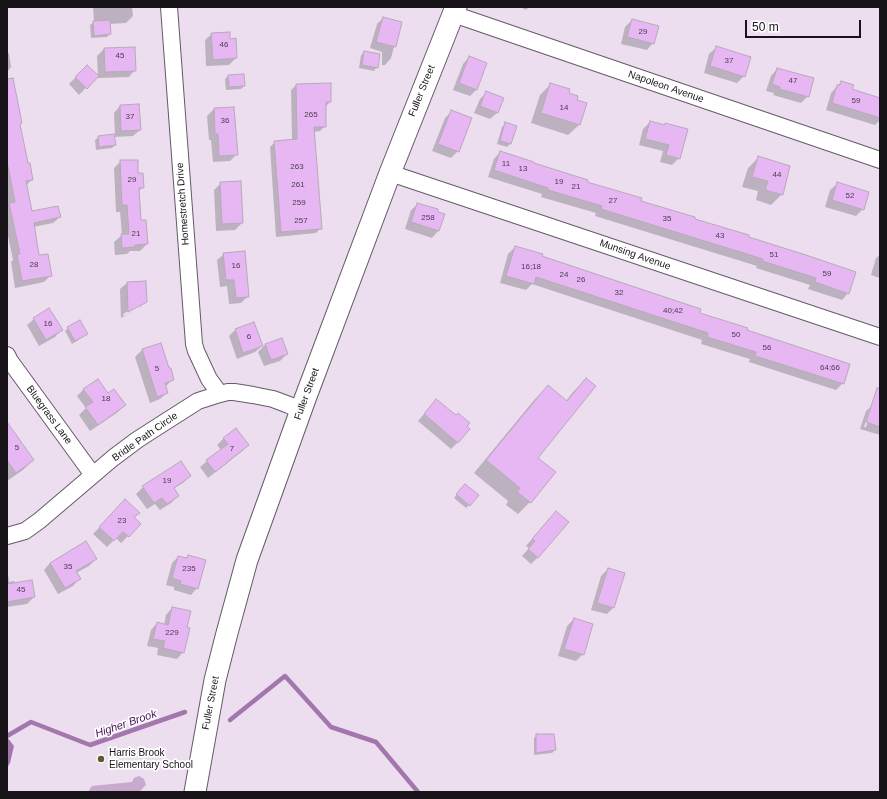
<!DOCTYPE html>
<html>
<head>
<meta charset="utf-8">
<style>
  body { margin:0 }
  #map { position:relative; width:887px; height:799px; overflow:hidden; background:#ecdeef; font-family:Helvetica,sans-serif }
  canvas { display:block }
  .frame { position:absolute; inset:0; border:8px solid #171319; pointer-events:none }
  .scale { position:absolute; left:745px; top:20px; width:116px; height:18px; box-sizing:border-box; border:2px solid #171319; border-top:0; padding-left:5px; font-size:12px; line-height:14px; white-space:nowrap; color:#171319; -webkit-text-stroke:3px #fff; paint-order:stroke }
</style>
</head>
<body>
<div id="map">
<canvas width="887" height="799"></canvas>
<div class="frame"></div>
<div class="scale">50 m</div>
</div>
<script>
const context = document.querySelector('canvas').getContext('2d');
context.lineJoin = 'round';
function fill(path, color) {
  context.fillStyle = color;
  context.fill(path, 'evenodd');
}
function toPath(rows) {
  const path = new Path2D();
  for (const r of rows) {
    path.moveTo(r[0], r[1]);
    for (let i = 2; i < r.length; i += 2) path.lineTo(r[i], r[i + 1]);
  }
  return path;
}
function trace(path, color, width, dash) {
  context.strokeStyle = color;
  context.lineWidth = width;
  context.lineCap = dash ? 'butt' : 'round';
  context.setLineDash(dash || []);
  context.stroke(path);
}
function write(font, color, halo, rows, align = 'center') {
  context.font = font + ' Helvetica,sans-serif';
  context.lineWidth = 3.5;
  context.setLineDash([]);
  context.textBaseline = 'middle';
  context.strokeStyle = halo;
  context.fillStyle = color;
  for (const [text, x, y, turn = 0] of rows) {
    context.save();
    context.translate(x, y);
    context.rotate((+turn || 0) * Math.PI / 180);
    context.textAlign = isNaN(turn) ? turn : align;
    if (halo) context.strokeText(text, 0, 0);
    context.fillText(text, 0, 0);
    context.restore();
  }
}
fill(toPath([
  [139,776,144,779,146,785,139,792,88,792,92,786,132,782,134,778]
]), '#c7aacd');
fill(toPath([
  [7,737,14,746,10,763,7,768]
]), '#a376ae');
fill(toPath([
  [93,7,132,7,133,16,126,23,109,24,110,34,107,37,91,38,90,25,94,22],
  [520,7,529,7,526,10],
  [383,18,401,22,391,58,385,65,382,65,382,52,370,48,377,24],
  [632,20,653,43,647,50,621,44,625,27],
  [212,34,229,40,236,58,229,65,206,66,205,40],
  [134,48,135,70,129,77,98,78,97,56,104,49],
  [716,48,744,76,737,83,704,73,709,54],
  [364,52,377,67,374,71,359,68,361,55],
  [7,53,9,53,11,67,7,72],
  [469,57,477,89,470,96,453,90,463,64],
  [87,66,97,76,79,95,69,84],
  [777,69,808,96,801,103,773,95,774,93,766,91,771,76],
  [228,76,244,86,241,89,226,90,225,79],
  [841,82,851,90,880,99,880,120,875,125,826,110,831,93],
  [551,84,568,93,575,101,585,104,579,125,568,135,531,123,540,95],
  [296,85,330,102,325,107,325,126,320,131,314,132,321,228,316,233,276,237,270,147,275,142,292,141,291,90],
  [7,86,19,125,27,164,32,179,26,186,31,212,60,217,53,223,33,227,38,256,51,275,44,282,15,288,11,262,13,260,7,231,7,206,8,205,7,200],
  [487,92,503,98,497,113,490,119,474,113,480,99],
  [120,106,140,130,133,136,114,137,115,145,112,148,96,150,95,140,99,137,115,135,114,113],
  [214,109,237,154,230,161,213,162,211,140,209,140,207,116],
  [452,111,458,151,451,158,432,151,445,118],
  [650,122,664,126,666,124,679,158,672,165,660,162,663,151,639,145,643,129],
  [505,124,510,144,507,147,497,144,502,127],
  [500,152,640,201,748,238,848,293,842,300,808,289,810,285,756,268,757,266,595,216,596,213,541,197,542,194,488,177,494,159],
  [758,158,782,194,771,205,756,200,758,191,742,187,748,168],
  [121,161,137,174,143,187,138,192,140,221,147,244,140,251,130,251,127,254,115,255,114,242,122,235,120,212,116,212,114,168],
  [221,183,242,223,235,230,216,231,214,190],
  [837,184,863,209,856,216,825,207,830,190],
  [418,204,444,215,438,231,432,238,405,229,411,210],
  [515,247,746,331,843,383,836,390,749,362,750,359,701,344,702,340,532,284,526,290,500,283,508,254],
  [224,254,248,296,241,303,229,304,227,286,220,287,217,260],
  [880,255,880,278,871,275,876,258],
  [127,283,146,301,139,308,121,318,120,289],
  [141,304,141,307,124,316,123,314],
  [34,319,61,330,55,337,39,346,27,325],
  [68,328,86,334,83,337,72,344,65,331],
  [235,330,262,346,255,352,237,359,229,336],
  [281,339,287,354,280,361,264,366,258,352,265,345],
  [160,344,168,370,173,379,165,387,167,393,160,399,150,403,135,357,142,350],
  [586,379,536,458,530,502,518,514,506,505,508,501,474,473,535,399,548,386,566,401,573,392],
  [84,389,107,395,124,405,118,412,90,431,79,415,86,408,77,396],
  [436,400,456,416,458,442,451,449,418,421],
  [873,405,880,407,880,435,860,429,866,411],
  [869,411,871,411,866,427,864,427],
  [7,423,33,460,23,470,7,481],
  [224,438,248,445,241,452,208,478,200,467,207,461,221,450,217,445],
  [190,476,183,483,173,489,178,496,171,503,160,510,155,504,147,509,136,494,143,487],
  [462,488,469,505,466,508,454,498],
  [125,501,139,513,134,518,140,524,121,543,116,538,107,547,93,534],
  [549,519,538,557,531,564,522,556,529,548,526,546],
  [188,556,197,588,191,595,174,590,174,587,166,585,172,563,178,557,186,559],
  [96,559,89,566,76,573,79,579,73,586,58,594,44,570,50,563],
  [608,569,614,607,607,614,591,610,601,576],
  [7,574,8,574,9,582,14,581,15,584,34,597,27,604,7,607],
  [172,608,186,628,183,652,177,659,157,655,158,648,147,646,151,630,157,623,164,625,166,615],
  [574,619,583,654,576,661,558,656,567,626],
  [537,735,555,750,552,753,534,755,534,738]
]), '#0003');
trace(toPath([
  [230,720,285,676,331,727,376,742,418,792],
  [7,736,31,722,90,745,185,712]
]), '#a376ae', 4.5);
const building = toPath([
  [383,17,402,22,396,47,376,42,383,17],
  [632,19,659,26,654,44,627,37,632,19],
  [110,20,111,34,94,36,93,21,110,20],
  [230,32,230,39,236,38,237,58,213,60,211,33,230,32],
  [716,46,751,57,745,77,710,66,716,46],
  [135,47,136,71,105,72,104,48,135,47],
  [364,51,380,54,378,68,362,65,364,51],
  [469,56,487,63,477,90,459,83,469,56],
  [87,65,99,76,87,89,75,77,87,65],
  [777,68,814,78,809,97,779,89,780,87,772,84,777,68],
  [244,74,245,86,229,87,228,75,244,74],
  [13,78,22,123,20,124,28,163,30,163,33,180,26,181,32,211,58,206,61,217,34,223,39,255,48,254,52,276,22,281,17,254,20,254,9,203,15,202,7,161,7,79,13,78],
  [841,81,854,85,852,89,880,98,880,118,832,103,837,85,840,85,841,81],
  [331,83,331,102,326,102,326,127,314,127,322,229,281,232,274,141,297,139,296,84,331,83],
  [550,83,570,89,569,93,578,96,577,100,587,103,580,125,541,113,550,83],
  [486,91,504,98,498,113,480,106,486,91],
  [139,104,141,130,121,131,120,105,139,104],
  [234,107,238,155,219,156,218,134,215,134,214,108,234,107],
  [451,110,472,118,459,152,438,144,451,110],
  [650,121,665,125,665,123,688,129,680,159,666,155,669,145,645,139,650,121],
  [505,122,517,126,511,144,500,141,505,122],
  [114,134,116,145,99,147,98,136,114,134],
  [500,151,534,162,534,163,588,180,587,182,642,198,641,201,695,217,695,219,749,235,749,237,806,255,856,272,849,294,815,282,816,278,762,261,763,259,601,209,602,206,548,190,548,188,494,170,500,151],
  [758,156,790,166,783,195,765,190,768,181,752,177,758,156],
  [120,160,138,160,138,173,143,173,144,188,139,188,141,220,146,220,148,244,135,245,135,247,122,248,121,234,129,234,127,205,122,205,120,160],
  [241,181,243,223,222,224,220,182,241,181],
  [837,182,869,192,864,210,832,200,837,182],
  [417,203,438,209,438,212,445,214,439,231,411,222,417,203],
  [515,246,543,254,542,256,701,309,700,313,748,328,747,330,850,364,844,384,755,356,756,352,707,337,708,333,536,277,534,284,506,276,515,246],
  [245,251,249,297,236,298,234,280,226,280,223,253,245,251],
  [146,281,147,302,128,312,127,282,146,281],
  [49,308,63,330,46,340,33,318,49,308],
  [80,320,88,334,75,341,67,327,80,320],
  [254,322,263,346,243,353,235,329,254,322],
  [282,338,288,354,271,360,265,344,282,338],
  [161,343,169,368,171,368,174,380,165,383,168,393,157,397,142,349,161,343],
  [586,378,596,386,538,458,556,472,531,503,517,492,520,488,486,460,548,385,567,401,586,378],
  [98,379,108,393,114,389,126,405,98,425,85,407,93,402,83,389,98,379],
  [877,388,880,388,880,427,866,422,877,388],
  [436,399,456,415,458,413,470,423,467,426,470,429,458,443,424,414,436,399],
  [7,422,34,460,16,473,7,460,7,422],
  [236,428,249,445,226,463,227,463,215,472,206,460,228,444,223,438,236,428],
  [181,461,191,476,174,488,179,496,167,504,162,498,154,503,142,486,181,461],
  [465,484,479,495,470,506,456,494,465,484],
  [125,499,140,513,134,517,141,524,129,537,123,532,114,541,99,527,125,499],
  [556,511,569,522,538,558,528,549,535,541,532,539,556,511],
  [86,541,97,559,76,571,81,579,65,588,50,563,86,541],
  [188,555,206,560,198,589,180,584,181,581,172,578,178,556,187,558,188,555],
  [608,568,625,573,614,608,597,603,608,568],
  [32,580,35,597,7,602,7,584,32,580],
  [172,607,191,611,187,627,190,628,184,653,163,648,165,641,153,639,157,622,168,625,172,607],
  [574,618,593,624,584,655,564,649,574,618],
  [536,734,554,734,556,750,536,753,536,734]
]);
fill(building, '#e6b7f2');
trace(building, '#b6a9b9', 1);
const minor = toPath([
  [169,7,194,344,196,351,209,379,220,394],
  [453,14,880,160],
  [390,173,880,337],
  [7,355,10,361,93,475],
  [7,536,25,531,39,521,113,458,137,440,165,422,198,401,220,394,228,392,234,392,253,395,273,399,289,405,301,411]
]);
const tertiary = toPath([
  [195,792,215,680,227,633,247,560,305,399,390,173,456,7]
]);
trace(minor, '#655a68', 18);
trace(tertiary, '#655a68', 23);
trace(minor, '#fff', 16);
trace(tertiary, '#fff', 21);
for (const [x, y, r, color] of [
  [101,759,4,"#5c5d2a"]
]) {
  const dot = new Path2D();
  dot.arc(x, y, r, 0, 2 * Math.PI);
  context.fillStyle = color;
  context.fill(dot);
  trace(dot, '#fff', 1.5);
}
write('8px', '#4b3c4f', null, [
  ["29",643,32],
  ["46",224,45],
  ["45",120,56],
  ["37",729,61],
  ["47",793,81],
  ["59",856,101],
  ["14",564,108],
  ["265",311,115],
  ["37",130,117],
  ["36",225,121],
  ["11",506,164],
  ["263",297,167],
  ["13",523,169],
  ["44",777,175],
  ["29",132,180],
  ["19",559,182],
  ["261",298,185],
  ["21",576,187],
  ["52",850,196],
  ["27",613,201],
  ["259",299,203],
  ["258",428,218],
  ["35",667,219],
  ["257",301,221],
  ["21",136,234],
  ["43",720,236],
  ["51",774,255],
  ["28",34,265],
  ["16",236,266],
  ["16;18",531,267],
  ["59",827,274],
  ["24",564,275],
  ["26",581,280],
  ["32",619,293],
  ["40;42",673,311],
  ["16",48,324],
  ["50",736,335],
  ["6",249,337],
  ["56",767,348],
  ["64;66",830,368],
  ["5",157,369],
  ["18",106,399],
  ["5",17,448],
  ["7",232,449],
  ["19",167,481],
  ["23",122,521],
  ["35",68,567],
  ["235",189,569],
  ["45",21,590],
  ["229",172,633]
]);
write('10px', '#171319', '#fff', [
  ["Napoleon Avenue",666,87,19],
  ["Fuller Street",422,91,-68],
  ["Homestretch Drive",183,204,-94],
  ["Munsing Avenue",635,255,19],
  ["Fuller Street",307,394,-70],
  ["Bluegrass Lane",49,415,54],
  ["Bridle Path Circle",145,437,-35],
  ["Fuller Street",211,703,-79]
]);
write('10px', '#171319', '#fff', [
  ["Harris Brook",109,753],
  ["Elementary School",109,765]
], 'left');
write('italic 11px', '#4a1157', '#fff', [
  ["Higher Brook",126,724,-19]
]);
</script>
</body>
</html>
